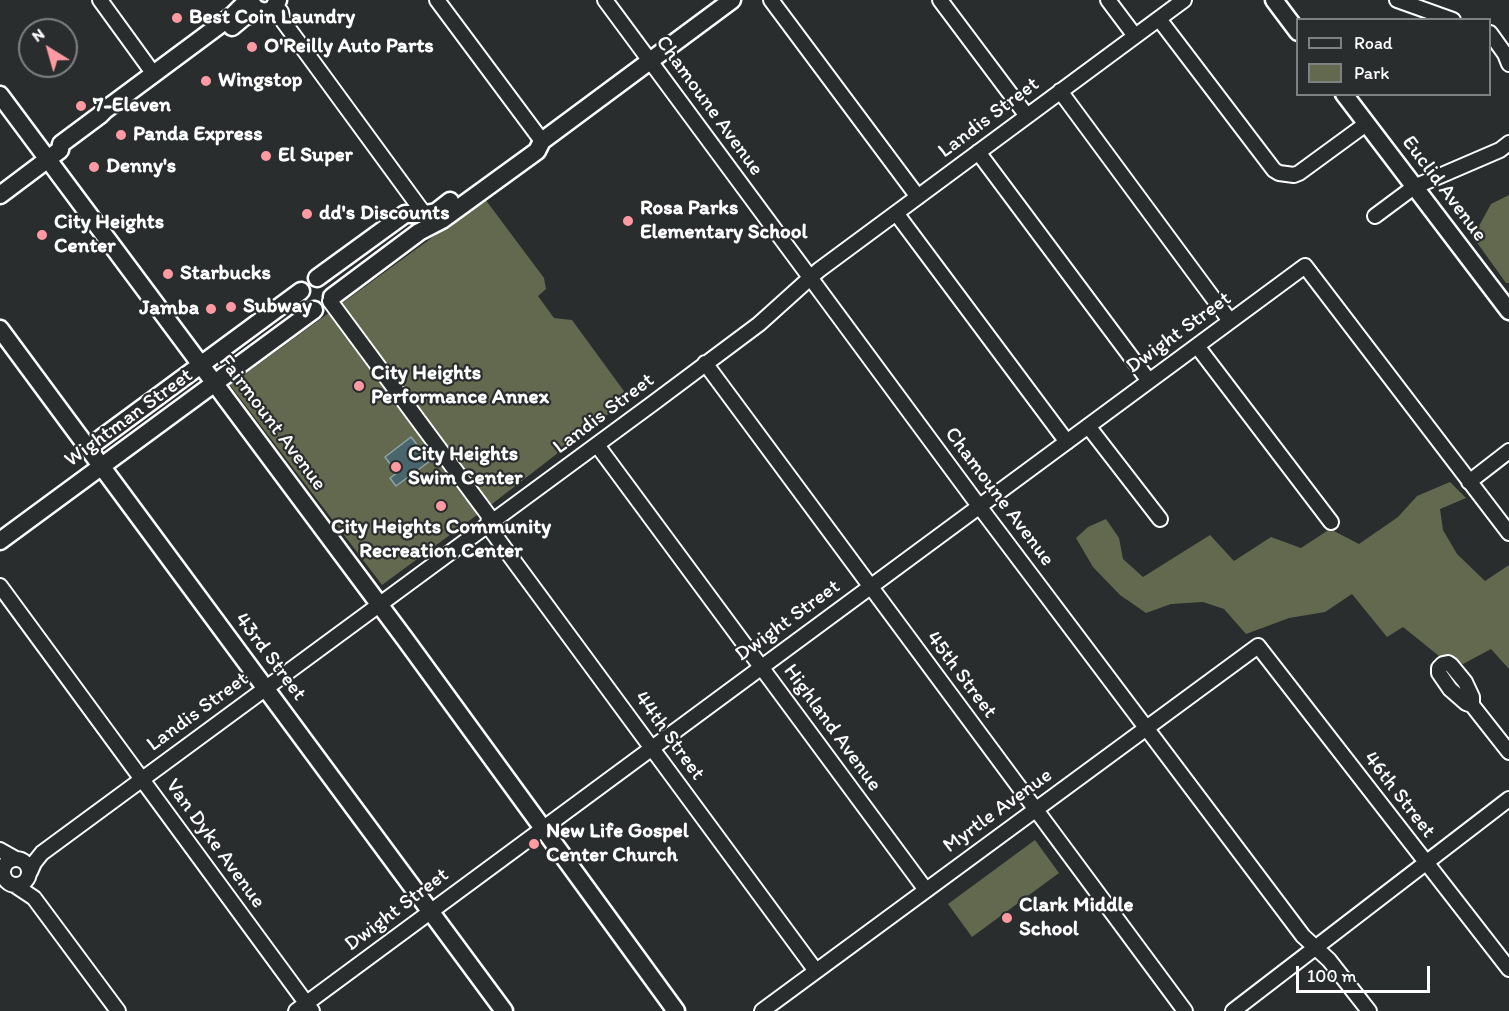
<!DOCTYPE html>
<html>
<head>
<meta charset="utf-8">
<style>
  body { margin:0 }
  #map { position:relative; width:1509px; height:1011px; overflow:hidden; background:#2a2d2e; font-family:Itim,sans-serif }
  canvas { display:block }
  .legend { position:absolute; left:1296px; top:18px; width:195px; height:78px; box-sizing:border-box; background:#2a2d2e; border:2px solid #7f8182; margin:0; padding:8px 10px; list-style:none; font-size:18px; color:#fff }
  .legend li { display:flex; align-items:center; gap:12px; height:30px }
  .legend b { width:30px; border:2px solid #7f8182 }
  .north { position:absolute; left:18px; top:18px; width:60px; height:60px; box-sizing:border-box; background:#2a2d2e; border:2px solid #7f8182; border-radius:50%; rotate:323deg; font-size:16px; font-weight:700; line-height:24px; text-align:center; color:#fff }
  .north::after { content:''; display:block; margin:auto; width:21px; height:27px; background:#ff9aa2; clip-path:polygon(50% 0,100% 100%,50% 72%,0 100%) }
  .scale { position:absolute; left:1296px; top:966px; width:134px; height:27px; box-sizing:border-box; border:3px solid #fff; border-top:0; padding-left:8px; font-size:18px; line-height:21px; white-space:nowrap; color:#fff; -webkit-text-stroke:4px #2a2d2e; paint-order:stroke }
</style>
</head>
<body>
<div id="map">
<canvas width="1509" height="1011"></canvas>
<ul class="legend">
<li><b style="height:8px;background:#2a2d2e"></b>Road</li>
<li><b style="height:16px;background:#63694f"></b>Park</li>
</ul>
<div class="north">N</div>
<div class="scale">100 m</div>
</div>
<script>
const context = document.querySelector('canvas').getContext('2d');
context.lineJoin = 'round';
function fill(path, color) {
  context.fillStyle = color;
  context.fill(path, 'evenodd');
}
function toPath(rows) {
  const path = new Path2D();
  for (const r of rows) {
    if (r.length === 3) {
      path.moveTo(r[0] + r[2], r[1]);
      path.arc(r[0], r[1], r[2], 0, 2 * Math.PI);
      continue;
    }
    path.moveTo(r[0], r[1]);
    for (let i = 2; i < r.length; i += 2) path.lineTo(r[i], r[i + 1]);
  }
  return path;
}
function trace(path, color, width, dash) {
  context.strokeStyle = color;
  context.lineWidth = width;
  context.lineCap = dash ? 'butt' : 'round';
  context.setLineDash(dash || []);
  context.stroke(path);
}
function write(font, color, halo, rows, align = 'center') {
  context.font = font + ' Itim,sans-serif';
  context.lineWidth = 4.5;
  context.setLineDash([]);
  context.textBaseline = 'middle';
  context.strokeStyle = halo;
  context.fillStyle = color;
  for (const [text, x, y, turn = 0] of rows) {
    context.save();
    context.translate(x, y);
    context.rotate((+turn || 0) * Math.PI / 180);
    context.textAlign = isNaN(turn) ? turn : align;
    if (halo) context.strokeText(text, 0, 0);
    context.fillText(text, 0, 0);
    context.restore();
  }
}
fill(toPath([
  [1509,195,1509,283,1506,283,1473,237,1491,204],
  [485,199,544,278,546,289,538,296,554,318,572,320,629,398,492,504,382,585,230,385],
  [1450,482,1466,498,1440,509,1443,530,1457,554,1485,581,1509,565,1509,669,1491,649,1463,664,1452,657,1439,656,1403,627,1387,637,1352,594,1325,612,1289,618,1246,634,1224,609,1203,602,1171,604,1146,613,1120,595,1093,567,1076,538,1088,527,1106,519,1119,538,1123,559,1143,577,1210,535,1234,561,1271,537,1301,548,1330,529,1359,544,1398,517,1417,496],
  [1035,840,1059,873,972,937,948,904]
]), '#63694f');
const water = toPath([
  [411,437,430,461,396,486,390,478,397,473,385,457,411,437]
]);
fill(water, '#48666c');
trace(water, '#91a3a7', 1.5);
const minor = toPath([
  [100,0,153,73],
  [437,0,542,141],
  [605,0,979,506,1303,936,1329,960,1369,1011],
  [771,0,918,197],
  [940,0,1027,116],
  [1108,0,1135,36],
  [1397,0,1453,20],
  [276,6,281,12,283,21,428,219],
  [1159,19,1274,170,1279,173,1294,175,1299,173,1366,124],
  [1490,33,1505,54,1509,64],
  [1060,91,1230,321],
  [978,152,1149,381],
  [896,213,1067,442],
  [1375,216,1414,187,1500,150,1509,143],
  [330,301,489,516,488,526,816,971],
  [1197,346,1331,522],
  [705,363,1185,1011],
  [1088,426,1160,519],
  [597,445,926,890],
  [1469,482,1509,451],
  [0,586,312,1011],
  [1472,705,1472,697,1465,682,1451,665,1448,663,1443,664,1439,668,1439,673,1450,689,1466,703,1472,705,1509,752],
  [0,850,16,859],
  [16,872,13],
  [30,872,34,863,42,853,652,404,759,324,819,270,1184,0],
  [16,886,34,898,118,1011],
  [296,1011,1305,266,1509,533],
  [762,1011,1258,646,1509,969],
  [1233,1011,1509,799]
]);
const major = toPath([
  [1274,0,1298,32],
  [252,4,256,9,265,12,273,9,278,0],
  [232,27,244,17,260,11],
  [1344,94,1509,311],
  [0,95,405,639,676,1011],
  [0,195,60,150,61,144,100,115,105,110,233,15,248,0],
  [317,278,405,214,425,214,436,212,450,201],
  [332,297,419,232,442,220,537,151,542,141,732,0],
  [0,329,504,1011],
  [88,448,301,291],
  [0,541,314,310]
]);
trace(minor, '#fff', 18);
trace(major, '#fff', 21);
trace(minor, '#2a2d2e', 14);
trace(major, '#2a2d2e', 16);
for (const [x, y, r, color] of [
  [177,18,6,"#ff9aa2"],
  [252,47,6,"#ff9aa2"],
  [206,81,6,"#ff9aa2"],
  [81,106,6,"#ff9aa2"],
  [121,135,6,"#ff9aa2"],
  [266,156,6,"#ff9aa2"],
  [94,167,6,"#ff9aa2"],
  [307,214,6,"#ff9aa2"],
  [628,221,6,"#ff9aa2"],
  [42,235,6,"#ff9aa2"],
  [168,274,6,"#ff9aa2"],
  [231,307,6,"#ff9aa2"],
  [211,309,6,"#ff9aa2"],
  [359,386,6,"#ff9aa2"],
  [396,467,6,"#ff9aa2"],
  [441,506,6,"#ff9aa2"],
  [534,844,6,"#ff9aa2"],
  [1007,918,6,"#ff9aa2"]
]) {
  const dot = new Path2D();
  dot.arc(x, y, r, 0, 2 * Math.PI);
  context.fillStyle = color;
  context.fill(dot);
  trace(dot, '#2a2d2e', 2);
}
write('bold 21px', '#fff', '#2a2d2e', [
  ["Best Coin Laundry",189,18],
  ["O'Reilly Auto Parts",264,47],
  ["Wingstop",218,81],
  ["7-Eleven",93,106],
  ["Panda Express",133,135],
  ["El Super",278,156],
  ["Denny's",106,167],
  ["Rosa Parks",640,209],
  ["Elementary School",640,233],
  ["dd's Discounts",319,214],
  ["City Heights",54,223],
  ["Center",54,247],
  ["Starbucks",180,274],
  ["Subway",243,307],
  ["Jamba",199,309,"right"],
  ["City Heights",371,374],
  ["Performance Annex",371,398],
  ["City Heights",408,455],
  ["Swim Center",408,479],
  ["City Heights Community",441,528,"center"],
  ["Recreation Center",441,552,"center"],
  ["New Life Gospel",546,832],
  ["Center Church",546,856],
  ["Clark Middle",1019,906],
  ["School",1019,930]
], 'left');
write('21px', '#fff', '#2a2d2e', [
  ["Chamoune Avenue",709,106,54],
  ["Landis Street",989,118,-37],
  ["Euclid Avenue",1444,189,53],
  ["Dwight Street",1179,333,-36],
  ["Landis Street",604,414,-37],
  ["Wightman Street",129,418,-36],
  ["Fairmount Avenue",272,423,53],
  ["Chamoune Avenue",999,497,53],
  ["Dwight Street",788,621,-36],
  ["43rd Street",270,657,53],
  ["45th Street",961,675,53],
  ["Landis Street",198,712,-36],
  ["Highland Avenue",832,728,54],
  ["44th Street",669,736,54],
  ["46th Street",1399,795,52],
  ["Myrtle Avenue",998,811,-36],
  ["Van Dyke Avenue",215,844,54],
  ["Dwight Street",397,910,-37]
]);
</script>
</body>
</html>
